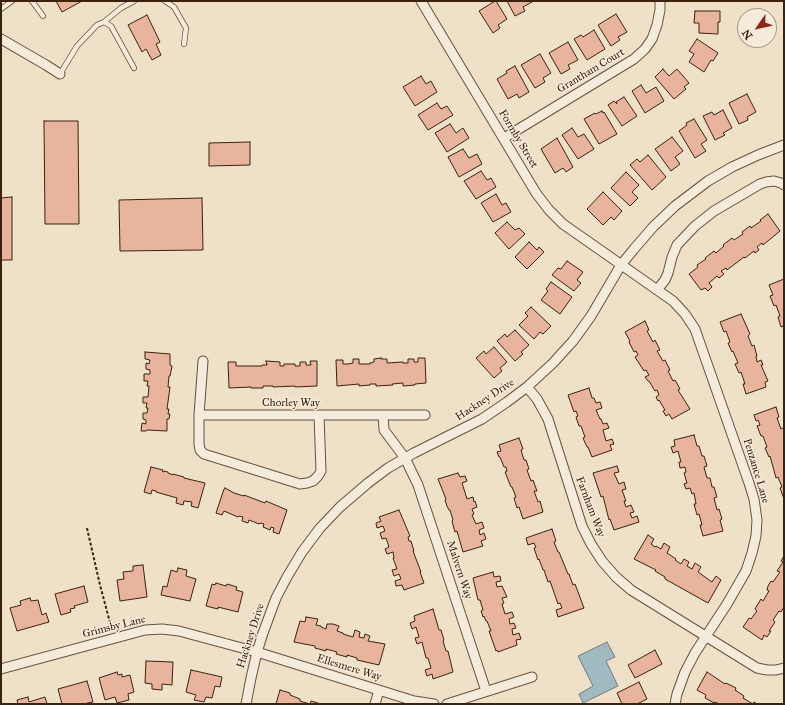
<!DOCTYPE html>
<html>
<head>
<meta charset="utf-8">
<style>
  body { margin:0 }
  #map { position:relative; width:785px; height:705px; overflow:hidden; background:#efe0c8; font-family:"IM FELL Great Primer",serif }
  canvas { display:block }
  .frame { position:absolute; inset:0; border:2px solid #3a220d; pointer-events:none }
  .north { position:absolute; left:737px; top:8px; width:40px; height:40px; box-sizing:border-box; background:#f5ebdb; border:1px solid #aa9b89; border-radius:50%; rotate:236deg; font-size:11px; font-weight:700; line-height:16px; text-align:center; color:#3a220d }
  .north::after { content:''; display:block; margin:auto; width:14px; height:18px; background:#8f2418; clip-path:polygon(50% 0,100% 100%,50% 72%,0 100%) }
</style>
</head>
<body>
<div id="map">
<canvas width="785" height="705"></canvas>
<div class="frame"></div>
<div class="north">N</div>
</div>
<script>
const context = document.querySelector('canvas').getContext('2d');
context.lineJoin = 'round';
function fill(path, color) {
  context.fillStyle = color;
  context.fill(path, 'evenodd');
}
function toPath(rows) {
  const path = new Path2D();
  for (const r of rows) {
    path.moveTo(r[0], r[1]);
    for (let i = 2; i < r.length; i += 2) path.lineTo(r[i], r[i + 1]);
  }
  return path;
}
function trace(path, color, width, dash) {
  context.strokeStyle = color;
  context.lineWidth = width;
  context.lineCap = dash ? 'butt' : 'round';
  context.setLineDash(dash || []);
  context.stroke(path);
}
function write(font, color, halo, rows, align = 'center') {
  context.font = font + ' "IM FELL Great Primer",serif';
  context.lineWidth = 3;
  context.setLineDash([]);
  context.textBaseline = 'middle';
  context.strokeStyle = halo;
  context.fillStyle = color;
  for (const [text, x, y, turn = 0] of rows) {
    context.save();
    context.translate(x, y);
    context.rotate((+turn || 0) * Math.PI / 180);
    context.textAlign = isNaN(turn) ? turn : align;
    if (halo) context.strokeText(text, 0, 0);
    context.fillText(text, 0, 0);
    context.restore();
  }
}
const water = toPath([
  [607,642,615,657,606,661,618,686,583,703,579,694,593,686,578,656,607,642]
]);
fill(water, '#9fbac0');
trace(water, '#777d78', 1);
const building = toPath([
  [56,1,82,1,62,12,56,1],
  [495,1,496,1,507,19,498,25,500,28,493,33,479,11,495,1],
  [507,1,531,1,532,2,523,7,525,11,515,16,507,1],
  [695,11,720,11,720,22,718,22,718,34,699,33,699,23,694,23,695,11],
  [616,14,627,32,618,37,620,40,611,46,598,25,616,14],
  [147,15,160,42,156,44,161,55,152,60,146,49,142,52,128,25,147,15],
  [594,30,605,49,587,60,574,39,581,35,583,37,594,30],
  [697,39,718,53,713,61,711,60,704,72,689,62,694,54,689,51,697,39],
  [568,42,578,60,568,65,570,69,561,74,549,53,568,42],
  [540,54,551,73,543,78,545,82,535,88,521,65,540,54],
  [515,66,529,92,519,98,517,94,508,99,497,79,507,73,506,71,515,66],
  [663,69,669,76,677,69,689,83,684,87,686,89,674,99,655,77,663,69],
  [421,76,426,84,431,81,437,92,415,106,403,87,421,76],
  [641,85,646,93,656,87,664,101,645,113,632,91,641,85],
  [747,94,756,112,747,117,748,120,739,124,729,103,747,94],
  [624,97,637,116,622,126,608,105,614,101,617,104,616,102,624,97],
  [437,103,441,109,447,106,453,115,428,130,418,115,437,103],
  [723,110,732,128,723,133,725,135,715,140,703,116,712,112,714,115,723,110],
  [602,111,603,113,604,112,617,134,599,144,584,119,595,113,596,114,602,111],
  [694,119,707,140,701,144,706,151,695,158,679,131,687,125,686,123,694,119],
  [44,121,78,121,79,224,45,224,44,121],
  [450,124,456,133,463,128,469,138,447,152,435,133,450,124],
  [572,128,578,137,584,134,594,149,578,159,562,135,572,128],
  [672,137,683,151,675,157,680,164,671,171,655,149,672,137],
  [557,138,573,167,566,172,563,168,555,173,541,149,557,138],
  [250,142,250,165,209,166,209,143,250,142],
  [463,149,469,158,477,154,482,164,459,177,448,157,463,149],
  [648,155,666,177,652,190,630,165,637,159,640,162,648,155],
  [481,171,487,180,491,178,496,187,476,199,464,181,481,171],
  [626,172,639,185,632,192,638,198,630,206,611,188,626,172],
  [603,192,622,211,614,220,611,217,603,225,587,209,603,192],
  [496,194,502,205,506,203,511,212,493,222,481,203,496,194],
  [12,197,12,260,1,260,1,198,12,197],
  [202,198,203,250,120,251,119,200,202,198],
  [768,214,780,231,763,245,762,243,757,247,759,250,755,253,754,251,745,258,744,257,727,270,726,268,721,271,724,274,719,278,717,276,709,283,712,287,708,291,705,288,701,290,689,274,698,267,697,265,706,259,705,258,714,251,716,253,724,246,723,245,732,238,734,240,743,234,742,232,750,226,751,228,761,221,760,220,768,214],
  [507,222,515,230,519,228,525,234,509,249,495,233,507,222],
  [529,242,537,250,539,247,544,252,527,269,515,257,529,242],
  [567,261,583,272,577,280,581,283,574,291,552,275,558,268,561,269,567,261],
  [784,279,784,328,783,326,781,327,778,317,780,316,776,305,774,306,770,296,773,295,769,285,784,279],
  [551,282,572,297,560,314,541,300,548,291,546,289,551,282],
  [531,307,551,326,543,334,540,332,534,339,519,325,528,316,525,313,531,307],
  [741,314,750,334,748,336,752,346,754,345,757,356,756,356,757,362,761,360,763,365,761,365,768,381,765,382,766,387,746,394,743,384,745,384,741,372,739,373,735,364,738,363,733,351,732,352,728,343,730,342,726,331,724,332,720,322,741,314],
  [645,321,649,330,647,331,653,342,655,340,660,350,657,351,663,361,665,360,670,370,668,371,673,381,675,380,680,389,678,390,690,409,672,419,669,414,666,416,663,411,665,410,659,400,658,401,656,397,659,395,657,390,655,391,649,381,648,381,645,377,649,375,646,370,644,371,635,357,638,355,636,351,634,352,629,342,630,341,625,332,645,321],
  [515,330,529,345,521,352,523,354,515,361,497,341,505,334,507,337,515,330],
  [494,347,507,362,500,368,502,371,494,378,476,358,484,351,486,354,494,347],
  [145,352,170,354,170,365,172,366,170,376,169,376,168,387,170,387,167,409,169,409,168,414,170,414,169,419,167,419,167,431,147,430,146,431,141,431,142,423,146,424,146,420,143,419,143,413,147,413,148,408,146,408,147,403,143,403,143,397,148,397,149,386,147,386,148,381,144,381,144,374,150,374,150,370,146,369,146,363,149,364,150,360,145,359,145,352],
  [381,358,381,359,387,359,387,363,403,362,403,363,408,363,408,359,414,359,414,362,418,362,418,358,425,358,426,383,415,384,415,385,403,386,403,383,392,384,393,385,376,386,376,384,370,384,370,385,359,386,359,384,337,386,336,360,343,360,343,364,348,364,353,363,353,359,359,359,359,364,370,364,370,363,374,362,374,359,381,358],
  [266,361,280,362,280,366,284,366,284,364,295,364,295,366,300,366,300,362,306,362,306,365,311,365,310,361,317,361,317,386,295,387,295,386,273,387,273,386,263,386,263,388,251,388,251,387,229,388,228,362,236,362,236,366,262,366,262,365,267,365,266,361],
  [589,388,592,398,594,398,596,403,600,402,602,408,596,410,600,419,601,419,603,424,607,423,609,428,603,430,606,441,612,439,614,444,610,445,612,450,592,457,588,447,587,447,583,438,585,437,581,426,579,426,576,417,578,416,576,411,574,412,568,395,589,388],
  [776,407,779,417,777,418,781,429,783,428,784,430,784,499,780,488,782,487,778,477,776,478,770,456,769,457,765,448,767,447,763,436,761,436,757,426,760,425,758,420,756,421,754,415,776,407],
  [694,435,697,446,699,446,702,456,704,456,707,466,704,467,707,478,710,478,712,487,714,487,717,497,714,498,717,510,719,509,722,519,720,520,723,531,703,536,700,525,702,525,699,514,697,515,694,504,696,504,694,493,692,494,690,488,686,489,684,484,687,483,684,473,686,472,685,467,680,468,679,462,681,462,678,451,673,453,671,447,675,446,674,440,694,435],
  [519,438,523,449,521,450,524,460,526,460,529,469,527,470,531,481,533,480,537,491,534,491,538,502,540,501,543,512,523,519,519,507,517,508,514,498,516,497,512,487,511,487,505,472,507,471,506,467,504,467,500,457,499,457,497,452,501,451,499,445,519,438],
  [617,466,619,472,614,473,619,484,624,482,626,489,622,490,626,501,624,501,626,507,631,505,634,512,630,513,632,518,637,516,639,522,614,530,610,519,609,520,603,496,601,497,593,473,617,466],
  [151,467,163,470,162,471,164,472,164,471,168,472,168,473,173,475,173,474,184,477,184,478,205,483,198,508,191,506,192,502,184,501,183,505,176,503,177,498,156,492,156,491,152,490,151,494,144,492,151,467],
  [458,473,460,477,465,476,467,481,462,483,467,499,473,497,474,502,475,501,477,507,472,509,474,514,472,515,476,524,482,522,484,528,479,530,480,535,484,533,486,539,481,541,483,546,463,552,457,531,455,532,452,521,453,520,450,510,449,510,447,506,445,500,446,499,438,479,458,473],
  [225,488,234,493,244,496,244,495,265,503,266,501,287,510,279,534,273,532,274,528,271,527,270,530,263,527,264,524,260,523,259,524,249,520,248,523,242,521,243,517,239,516,238,517,224,511,222,515,216,513,224,489,225,489,225,488],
  [399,510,410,536,408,537,409,541,411,541,414,551,413,551,421,572,420,572,424,583,404,590,402,585,396,586,395,581,401,579,399,574,394,576,392,570,397,569,393,558,394,558,393,552,387,554,385,549,389,547,386,538,382,539,380,533,385,531,383,526,377,528,376,523,381,521,379,517,399,510],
  [552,529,556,541,554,542,558,552,559,552,568,574,569,574,573,585,575,584,584,608,558,617,556,610,562,608,560,603,558,604,550,581,548,582,544,570,543,570,539,559,538,560,534,548,536,547,534,543,528,545,526,538,552,529],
  [648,535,654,539,651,544,655,547,656,546,661,549,664,543,670,547,667,553,676,559,675,560,681,564,684,559,689,562,687,566,692,569,695,563,701,567,698,572,712,582,716,576,721,580,708,603,665,579,665,577,655,571,656,570,634,559,648,535],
  [784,556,784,607,781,612,779,611,773,620,775,622,769,631,771,631,767,637,764,635,762,640,743,627,749,618,751,619,757,611,755,609,761,599,763,601,769,591,767,590,768,586,771,581,773,582,780,572,777,571,783,562,781,561,784,556],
  [143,565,147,597,120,601,117,580,124,579,123,572,133,571,133,566,143,565],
  [178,568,187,570,186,576,196,579,190,601,161,595,163,586,167,587,171,570,177,572,178,568],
  [493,572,494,577,500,576,501,581,496,582,497,587,502,586,507,597,502,598,504,603,502,604,505,614,512,612,514,617,509,619,510,624,514,623,516,628,512,629,513,635,519,633,521,639,516,640,517,645,498,652,497,650,496,651,489,631,491,631,487,621,486,621,484,616,483,617,481,611,483,610,480,600,478,600,473,578,493,572],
  [216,583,226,586,227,584,237,587,236,590,243,592,238,612,218,607,218,609,206,606,212,584,215,585,216,583],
  [84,586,88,602,74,606,75,608,70,609,71,612,61,615,55,594,84,586],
  [30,598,31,601,38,600,42,615,46,613,49,622,17,631,10,608,21,605,20,601,30,598],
  [433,609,439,630,441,630,444,640,443,641,446,651,448,651,453,672,433,679,432,674,427,676,425,670,431,668,428,658,426,658,422,642,417,644,415,638,419,637,416,627,412,629,410,623,415,621,414,616,433,609],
  [306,617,318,619,316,625,321,626,321,627,326,629,327,624,333,624,339,626,337,631,343,633,343,634,353,637,355,630,360,632,359,637,364,638,365,634,370,636,368,641,385,644,379,665,357,660,357,658,347,655,347,657,336,654,337,652,326,649,326,651,315,648,315,646,294,642,300,621,305,622,306,617],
  [655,650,662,664,635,678,628,665,655,650],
  [146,661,173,662,172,685,162,684,162,690,152,689,152,684,145,683,146,661],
  [191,670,222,677,220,687,215,686,212,698,206,697,204,702,194,700,196,695,186,692,191,670],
  [117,672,118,675,122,674,122,677,130,675,134,692,128,694,129,700,117,703,115,697,105,700,99,678,117,672],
  [707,672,725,684,726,683,736,688,735,690,744,696,743,698,753,704,754,702,757,704,719,704,715,702,714,703,705,698,706,695,697,690,707,672],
  [87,681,93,702,87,703,88,704,62,704,58,689,87,681],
  [639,682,647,699,637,704,622,704,617,693,639,682],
  [280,690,290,693,290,695,300,699,300,701,310,704,311,701,321,704,276,704,280,690],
  [28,697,29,702,45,697,47,704,18,704,17,700,28,697]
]);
fill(building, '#e8b49e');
trace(building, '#3a220d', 1);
const lane = toPath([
  [32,1,43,16],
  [165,1,174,7,186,28,184,44],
  [1,9,12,1],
  [104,22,121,8,134,1],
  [60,74,77,46,97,25,104,22,111,26,134,68]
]);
const street = toPath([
  [421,1,536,193,549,210,563,224,673,301,685,314,695,329,749,483,754,499,757,520,756,536,752,553,746,571,727,604,695,653,685,672,677,694,675,704],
  [1,39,46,65,60,74],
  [504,138,634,59,645,49,652,39,657,25,660,10,660,1],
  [657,290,665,280,668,273,672,257,677,245,695,226,714,211,760,184,766,182,774,181,781,183,784,185],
  [203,361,199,415,199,444,200,450,204,454,300,484,307,483,313,481,318,476,321,471,319,415],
  [527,387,537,399,548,419,582,526,591,544,602,561,616,577,631,590,757,668,767,670,776,670,784,668],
  [199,415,425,415],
  [383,415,384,430,405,458,418,485,486,691],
  [1,669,145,630,162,629,179,631,257,652,414,701,434,704],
  [246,704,251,678,257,652,263,633,276,598,287,577,302,552,320,528,340,507,368,483,388,468,414,453,482,419,507,402,527,387,553,363,573,341,591,316,621,265,634,249,653,227,675,206,708,181,732,167,758,155,784,145],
  [375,704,379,690],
  [447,704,532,677]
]);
trace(lane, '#67523c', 6);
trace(street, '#67523c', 11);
trace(toPath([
  [87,528,100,585,112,630]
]), '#3a220d', 2, [3, 2]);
trace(lane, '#f5ebdb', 4.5);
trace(street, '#f5ebdb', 9);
write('11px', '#3a220d', '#f5ebdb', [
  ["Grantham Court",591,71,-31],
  ["Formby Street",518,139,59],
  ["Hackney Drive",485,400,-33],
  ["Chorley Way",291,403],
  ["Penzance Lane",756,471,73],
  ["Farnham Way",590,507,69],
  ["Malvern Way",459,570,72],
  ["Grimsby Lane",114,627,-14],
  ["Hackney Drive",251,636,-72],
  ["Ellesmere Way",349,668,17]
]);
</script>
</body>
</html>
